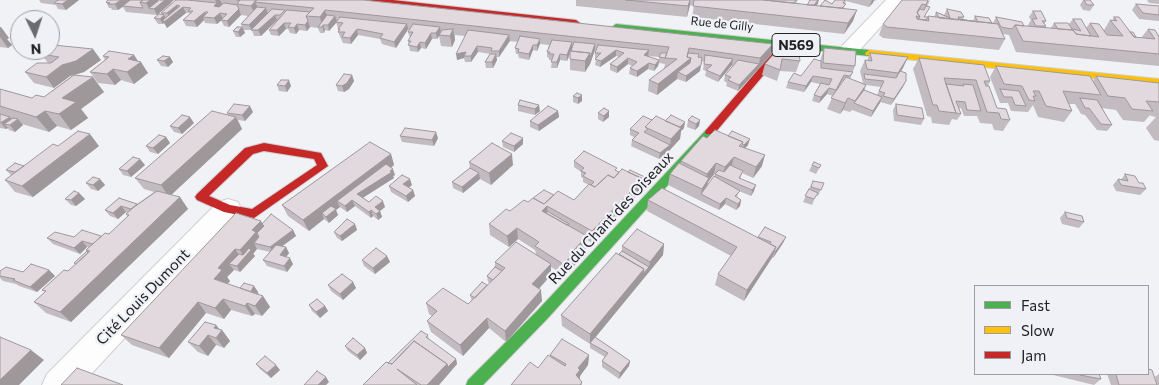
<!DOCTYPE html>
<html>
<head>
<meta charset="utf-8">
<style>
  body { margin:0 }
  #map { position:relative; width:1159px; height:385px; overflow:hidden; background:#f1f2f6; font-family:Commissioner,sans-serif }
  canvas { display:block }
  .legend { position:absolute; left:974px; top:285px; width:175px; height:90px; box-sizing:border-box; background:#f0f1f7; border:1px solid #9d9ea3; margin:0; padding:6px 9px; list-style:none; font-size:15px; color:#212224 }
  .legend li { display:flex; align-items:center; gap:10px; height:25px }
  .legend b { width:25px; border:1px solid #9d9ea3 }
  .north { position:absolute; left:10px; top:10px; width:50px; height:50px; box-sizing:border-box; background:#f0f1f7; border:1px solid #9d9ea3; border-radius:50%; rotate:176deg; font-size:14px; font-weight:700; line-height:20px; text-align:center; color:#212224 }
  .north::after { content:''; display:block; margin:auto; width:18px; height:22px; background:#6a6b6e; clip-path:polygon(50% 0,100% 100%,50% 72%,0 100%) }
</style>
</head>
<body>
<div id="map">
<canvas width="1159" height="385"></canvas>
<ul class="legend">
<li><b style="height:6px;background:#4caf50"></b>Fast</li>
<li><b style="height:6px;background:#ffc107"></b>Slow</li>
<li><b style="height:6px;background:#c62828"></b>Jam</li>
</ul>
<div class="north">N</div>
</div>
<script>
const context = document.querySelector('canvas').getContext('2d');
context.lineJoin = 'round';
function toPath(rows) {
  const path = new Path2D();
  for (const r of rows) {
    path.moveTo(r[0], r[1]);
    for (let i = 2; i < r.length; i += 2) path.lineTo(r[i], r[i + 1]);
  }
  return path;
}
function trace(path, color, width, dash) {
  context.strokeStyle = color;
  context.lineWidth = width;
  context.lineCap = dash ? 'butt' : 'round';
  context.setLineDash(dash || []);
  context.stroke(path);
}
function fill(path, color) {
  context.fillStyle = color;
  context.fill(path, 'evenodd');
}
function write(font, color, halo, rows, align = 'center') {
  context.font = font + ' Commissioner,sans-serif';
  context.lineWidth = 4.5;
  context.setLineDash([]);
  context.textBaseline = 'middle';
  context.strokeStyle = halo;
  context.fillStyle = color;
  for (const [text, x, y, turn = 0] of rows) {
    context.save();
    context.translate(x, y);
    context.rotate((+turn || 0) * Math.PI / 180);
    context.textAlign = isNaN(turn) ? turn : align;
    if (halo) context.strokeText(text, 0, 0);
    context.fillText(text, 0, 0);
    context.restore();
  }
}
const street = toPath([
  [886,0,905,0,856,54,849,56,842,54,839,50,842,46,886,0],
  [228,199,238,202,241,209,238,216,81,385,42,385,47,374,218,202,228,199]
]);
const fast = toPath([
  [616,24,869,50,873,53,869,56,613,29,612,27,616,24],
  [710,129,714,130,715,132,714,134,548,318,483,385,466,385,468,380,538,310,706,130,710,129]
]);
const slow = toPath([
  [869,50,1159,79,1159,85,866,55,865,53,869,50]
]);
const jam = toPath([
  [367,0,393,0,576,20,580,23,576,26,371,2,367,0],
  [785,41,789,44,788,46,714,134,706,134,705,132,706,130,782,42,785,41],
  [264,143,321,153,328,166,254,218,224,212,197,200,195,197,197,194,245,148,264,143],
  [264,151,314,159,317,165,252,209,230,205,209,196,253,154,264,151]
]);
trace(street, '#cfcfd2', 2);
trace(fast, '#cfcfd2', 2);
trace(slow, '#cfcfd2', 2);
trace(jam, '#cfcfd2', 2);
fill(street, '#fdfdfe');
fill(fast, '#4caf50');
fill(slow, '#ffc107');
fill(jam, '#c62828');
fill(toPath([
  [39,0,79,0,66,10,58,9,56,5,41,3],
  [176,0,363,0,773,44,771,55,738,91,726,86,727,83,724,81,725,75,733,66,731,66,718,82,705,76,706,71,703,70,704,62,702,61,700,71,686,82,677,79,657,95,648,91,649,80,664,69,665,64,659,63,658,66,654,71,648,69,637,77,629,74,630,68,632,66,628,64,617,73,610,70,610,64,619,57,616,56,600,67,595,65,596,59,595,59,595,53,596,50,595,50,590,64,585,72,570,70,570,54,567,61,560,60,557,68,551,68,552,60,549,60,549,58,547,57,547,52,549,45,540,44,537,51,533,50,529,60,519,58,518,54,516,54,515,48,518,42,509,41,499,57,496,57,497,60,493,68,486,68,485,62,491,54,478,52,471,62,465,62,464,58,457,60,465,36,455,35,455,40,452,47,441,46,439,36,437,39,432,39,426,49,421,48,418,52,410,51,408,41,410,38,408,32,410,30,408,30,396,48,382,44,380,39,358,35,351,44,343,43,338,32,338,29,339,28,338,28,336,22,329,31,325,30,324,33,320,33,318,28,310,27,307,31,299,30,296,34,290,33,288,29,286,29,279,36,271,35,269,30,277,20,261,36,254,36,252,30,244,30,245,33,240,37,236,37,233,31,242,27,241,24,248,16,241,15,229,27,224,26,221,20,217,24,205,23,204,20,197,27,186,26,183,20,190,14,189,13,186,13,167,28,164,23,163,24,158,24,154,18,162,15,161,13],
  [648,56,659,57,659,60,648,57],
  [576,0,798,0,796,3,807,5,818,3,817,6,820,6,832,4,835,0,876,0,875,1,874,1,869,7,846,1,845,3,844,9,853,21,844,34,692,17,694,6,690,5,687,17,576,6],
  [930,0,927,7,925,17,934,17,936,12,944,15,947,9,964,17,963,19,973,21,975,16,993,23,996,17,1024,26,1029,26,1028,25,1031,20,1029,17,1033,11,1046,21,1044,24,1046,26,1045,28,1051,28,1054,23,1069,24,1073,19,1086,28,1090,23,1104,30,1110,20,1112,21,1114,17,1136,37,1141,38,1148,29,1159,35,1159,66,1016,52,1009,35,1003,34,1005,39,999,50,883,38,879,35,883,24],
  [1083,0,1090,0,1094,5,1090,11,1083,10,1080,5],
  [1147,0,1159,0,1159,4,1149,3],
  [106,2,171,2,172,3,157,15,126,12,123,7,118,10,112,10,111,8,109,8],
  [1136,4,1159,6,1159,21,1139,19,1132,10],
  [0,27,9,38,7,39,12,45,8,48,0,47],
  [20,39,20,50,30,50,28,52,18,50,13,44],
  [783,44,800,61,796,72,780,71,777,81,762,75,765,64],
  [824,48,855,66,850,79,863,83,860,71,865,60,867,61,870,53,908,57,901,71,903,87,891,105,880,102,881,99,871,117,852,110,850,112,843,110,840,114,827,109,833,96,827,94,819,103,812,101,814,95,820,84,811,82,804,92,786,88,788,82,801,76,820,61],
  [842,81,844,81,836,91],
  [866,85,881,87,877,95,864,90],
  [41,54,101,60,84,72,75,75,104,92,81,109,88,118,71,130,57,126,49,132,22,124,23,125,15,132,9,130,8,128,6,129,0,128,0,89,32,98,44,97,73,75,70,76,54,88,34,83,25,72,48,63],
  [134,55,138,61,148,73,134,84,121,80,115,85,98,83,90,72,105,60,103,56],
  [170,57,173,62,168,67,161,66,157,60],
  [919,58,990,81,988,86,997,108,1010,120,1003,131,994,130,992,124,980,123,977,116,964,116,961,108,959,108,961,114,957,120,952,119,949,125,932,123,931,117,927,116,913,69],
  [996,66,1093,81,1096,76,1159,83,1159,141,1154,140,1146,128,1156,117,1151,116,1150,115,1144,122,1123,120,1116,110,1102,108,1112,125,1107,131,1097,130,1085,115,1081,114,1075,104,1069,104,1072,111,1064,122,1038,117,1033,105,1028,112,1011,111,1008,103,1000,103,990,77],
  [352,75,354,81,349,89,344,92,338,91,336,85],
  [277,85,291,86,287,92,279,91],
  [582,95,582,101,578,104,573,102,573,96],
  [520,100,540,111,535,115,518,111,518,105],
  [896,104,924,119,921,125,894,121,893,110],
  [558,111,559,117,539,131,530,127,530,121],
  [609,111,609,117,603,122,598,119,598,113],
  [253,112,245,121,238,120,242,129,171,195,180,197,188,209,71,322,46,313,34,302,45,292,42,290,68,271,76,264,74,263,87,251,86,250,89,247,87,247,80,254,53,244,47,238,101,236,109,234,128,217,126,214,127,213,126,212,118,219,110,216,105,210,119,198,137,204,154,192,144,189,135,178,228,115,227,113],
  [652,120,665,121,684,128,681,131,680,139,669,151,659,159,631,146,632,140,634,137,630,135,630,129],
  [688,120,700,120,699,126,695,130,687,127],
  [194,123,182,134,174,132,170,126],
  [400,136,438,138,434,146,402,142],
  [166,137,170,143,158,154,150,152,146,146],
  [707,138,748,145,745,148,762,166,753,178,742,173,740,179,754,191,751,196,739,191,737,197,741,200,740,206,736,210,725,204,719,210,668,185,670,174,680,164,681,161],
  [714,174,715,175,715,176,707,185,708,182],
  [502,141,523,144,514,152,503,147],
  [58,146,99,146,33,197,15,192,5,180,11,175,6,170,24,166],
  [391,154,394,165,391,168,395,175,393,176,394,178,363,198,369,202,385,207,380,211,382,217,378,220,373,216,371,218,355,206,347,212,340,207,336,210,338,215,329,223,324,219,309,231,288,216,282,205],
  [574,161,619,172,628,172,647,178,647,184,642,189,642,190,592,243,587,240,587,247,577,257,577,263,564,275,551,267,551,275,539,289,542,301,506,342,489,328,463,356,431,332,427,321,432,316,429,314,426,303,468,304,472,301,470,295,487,285,490,283,488,282,487,276,495,267,495,262,536,254,535,250,518,239,509,247,490,235,489,224,510,211,528,202,554,195,574,200,589,185,583,182,583,178,581,177,581,172,574,167],
  [469,162,513,165,491,185,480,179,463,193,453,188,452,182,470,168],
  [145,165,131,177,123,175,119,169],
  [812,165,821,165,816,174,809,171],
  [1125,174,1139,183,1146,189,1140,195,1116,191,1113,185,1118,179,1121,180],
  [100,179,105,185,98,191,91,189,86,183],
  [813,181,824,183,818,196,816,195,812,205,803,202],
  [412,185,409,188,413,190,415,196,408,202,391,192,389,186],
  [79,193,85,199,76,206,71,205,65,199],
  [648,200,758,238,758,237,786,237,783,243,773,258,772,257,744,301,715,285,718,274,731,256,647,211],
  [1065,212,1084,222,1079,228,1062,224,1060,218],
  [262,224,293,230,296,236,282,246,286,247,289,253,286,257,293,264,287,272,267,266,263,260,270,252,257,249,253,254,255,256,240,272,234,270,227,277,230,281,227,284,240,288,254,286,258,292,257,293,259,295,263,296,270,307,262,316,255,314,252,316,231,310,224,319,206,313,169,358,132,345,121,335],
  [355,224,357,230,342,241,337,238,334,232],
  [664,244,663,255,595,337,630,361,629,366,619,379,602,367,602,361,605,357,590,348,590,344,562,326,561,315,622,251,622,246],
  [387,256,390,262,375,274,364,266,362,260],
  [49,270,55,276,37,292,19,286,16,284,3,281,0,278,0,271,23,272],
  [353,282,356,288,343,300,331,291,328,285],
  [309,305,325,306,328,311,320,318,312,311],
  [216,325,219,329,222,330,230,341,224,348,216,345,208,356,198,352,188,342],
  [428,335,429,340,456,359,457,364,439,385,363,385,388,363],
  [345,346,365,348,367,353,360,360,348,351],
  [550,355,589,355,588,365,580,376,580,380,582,382,582,385,511,385,538,368,550,357],
  [256,364,280,370,271,378,260,369],
  [1049,374,1099,374,1101,379,1094,385],
  [1107,374,1148,374,1157,385,1111,385],
  [1159,374,1159,385,1157,385,1155,377]
]), '#c2bbbf');
fill(toPath([
  [68,0,79,0,66,10,62,4],
  [121,0,132,0,118,10,115,4],
  [150,0,174,0,157,15,154,9,149,8,152,14,146,3],
  [215,0,220,0,223,6,216,12,214,6,217,3],
  [256,0,270,0,255,2,260,12,256,17,251,6],
  [690,0,690,5,687,17,688,6],
  [818,0,819,0,818,3,808,17,810,11],
  [872,0,874,0,873,3,869,7],
  [177,5,179,10,183,7,186,13,167,28,163,20,164,23,163,24,160,19,164,15,167,20,170,18,167,13],
  [266,8,268,14,252,31,249,25],
  [239,9,241,15,229,27,227,21],
  [325,10,329,21,323,25,325,30,324,33,320,17],
  [857,10,853,21,844,34,848,23],
  [205,12,207,17,203,17,204,20,197,27,194,21],
  [220,13,223,19,217,24,214,18],
  [275,15,277,20,261,36,258,30],
  [335,16,337,22,329,31,328,25],
  [308,21,310,27,307,31,305,25],
  [284,23,286,29,279,36,277,30],
  [297,24,299,30,296,34,294,28],
  [407,24,408,29,396,48,394,42],
  [0,27,1,27,9,38,7,39,12,45,8,48,0,37],
  [242,27,245,33,240,37,238,32],
  [440,27,441,33,437,39,436,33],
  [357,29,358,35,351,44,350,38],
  [453,29,455,40,452,47,450,36],
  [431,33,432,39,426,49,425,43],
  [509,35,510,41,499,57,499,51],
  [540,39,540,44,537,51,537,45],
  [420,42,421,48,418,52,417,47],
  [572,42,572,48,567,61,567,55],
  [595,44,595,50,590,64,585,72,585,61],
  [773,44,771,55,738,91,739,85,759,64,760,58],
  [533,45,533,50,529,60,529,54],
  [477,46,478,52,471,62,471,56],
  [93,49,101,60,84,72,70,76,54,88,46,77,62,65],
  [616,50,616,56,600,67,601,61],
  [649,50,648,56,643,61,644,55],
  [466,52,464,56,464,58,457,60,456,54],
  [496,54,497,60,493,68,492,62],
  [560,54,560,60,557,68,557,62],
  [134,55,139,63,141,62,148,73,134,84,127,72,128,59],
  [170,57,173,62,168,67,164,61],
  [908,57,903,68,893,84,898,73],
  [628,58,628,64,617,73,617,67],
  [691,58,689,69,678,72,677,79,657,95,658,84],
  [733,59,732,65,718,82,720,76],
  [659,60,658,66,654,71,655,65],
  [649,63,648,69,637,77,637,71],
  [701,65,700,71,686,82,686,76],
  [113,69,121,80,115,85,107,74],
  [352,75,354,81,349,89,344,92,342,86],
  [844,75,842,81,833,96,836,90],
  [813,76,811,82,804,92,806,86],
  [93,77,104,92,81,109,88,118,71,130,59,114,62,98],
  [289,80,291,86,287,92,285,86],
  [906,81,903,87,891,105,894,99],
  [866,85,862,96,854,103,850,112,855,101],
  [829,88,827,94,819,103,821,97],
  [582,95,582,101,578,104,578,98],
  [882,97,880,103,871,117,873,111],
  [848,98,843,110,840,114,845,103],
  [539,105,540,111,535,115,535,109],
  [250,106,253,112,245,121,242,115],
  [45,111,57,126,49,132,36,117],
  [558,111,559,117,539,131,538,125],
  [609,111,609,117,603,122,604,116],
  [10,117,14,122,18,119,23,125,15,132,10,125,4,124,8,128,6,129,1,123],
  [190,117,194,123,182,134,178,128],
  [236,117,242,129,169,197,161,185],
  [700,120,699,126,695,130,696,124],
  [685,122,684,128,681,131,680,139,669,151,659,159,660,153,670,145,671,139,677,130],
  [436,132,438,138,434,146,432,140],
  [90,134,99,146,33,197,22,186],
  [166,137,170,143,158,154,153,148],
  [523,138,523,144,514,152,514,146],
  [750,139,748,145,742,151,744,145],
  [391,154,394,165,358,193,393,169,395,175,393,176,394,178,359,200,337,201,340,207,336,210,338,215,329,223,326,217,322,213,324,219,309,231,303,220],
  [512,154,513,165,491,185,489,173],
  [765,155,762,166,753,178,756,167],
  [734,157,731,168,722,178,725,167],
  [140,159,145,165,131,177,127,171],
  [716,163,714,174,708,182,706,189,701,194,702,189,705,183,707,174],
  [479,173,480,179,463,193,462,187],
  [647,178,647,184,642,189,642,190,592,243,592,231,643,179],
  [100,179,105,185,98,191,93,185],
  [410,179,412,185,405,190,403,184],
  [756,185,754,191,751,196,752,190],
  [413,190,415,196,408,202,406,196],
  [79,193,85,199,76,206,71,200],
  [180,197,188,209,71,322,60,312],
  [726,198,725,204,719,210,720,204],
  [352,200,355,206,347,212,345,206],
  [741,200,740,206,736,210,738,204],
  [383,201,385,207,380,211,382,217,378,220,375,207],
  [121,206,126,212,118,219,113,213],
  [547,206,548,217,542,211],
  [371,210,373,216,371,218,369,212],
  [261,221,267,232,254,243,257,249,253,254,255,256,240,272,237,266,229,264,234,270,227,277,230,281,222,290,214,279,218,268,235,249,242,259,244,257,240,250,252,230],
  [355,224,357,230,342,241,340,236],
  [517,228,518,239,509,247,507,236],
  [293,230,296,236,273,253,270,247],
  [587,236,587,247,577,257,577,263,564,275,563,264,574,250],
  [786,237,783,243,773,258,775,252],
  [82,241,87,247,80,254,74,248],
  [664,244,663,255,590,344,590,334,644,269,649,267,650,262],
  [286,247,289,253,283,261,280,255],
  [776,247,772,258,744,301,747,290],
  [387,256,390,262,375,274,373,268],
  [290,258,293,264,287,272,284,266],
  [551,264,551,275,533,295,532,284],
  [49,270,55,276,37,292,30,287],
  [353,282,356,288,343,300,340,294],
  [254,286,258,292,255,296,251,291],
  [541,290,542,301,506,342,505,331],
  [258,293,261,298,263,296,270,307,262,316,255,306,255,298],
  [223,299,231,310,224,319,215,308],
  [198,302,206,313,169,358,159,348],
  [247,303,255,314,252,316,245,306],
  [325,306,328,311,320,318,316,312],
  [487,318,489,328,463,356,460,345],
  [216,325,221,331,222,330,230,341,224,348,216,338,214,328],
  [208,335,216,345,208,356,199,346],
  [365,348,367,353,360,360,357,355],
  [31,350,44,360,19,385,0,385,0,380],
  [589,355,588,365,580,376,580,380,576,375,578,368],
  [456,359,457,364,439,385,427,385,447,364],
  [630,361,629,366,619,379,620,373],
  [276,365,280,370,271,378,267,373],
  [326,377,329,382,326,385,318,385]
]), '#9e989b');
const building = toPath([
  [58,0,68,0,62,4,54,3,58,0],
  [108,0,121,0,115,4,108,4,110,3,106,2,108,0],
  [130,0,143,0,140,2,143,8,123,6,130,0],
  [143,0,150,0,146,3,140,2,143,0],
  [157,0,165,0,154,9,149,8,158,1,157,0],
  [176,0,187,0,217,3,214,6,219,7,224,3,237,5,239,9,227,21,221,20,227,14,220,13,214,18,203,17,208,12,205,12,194,21,183,20,193,11,188,11,191,8,183,7,164,22,163,20,180,6,177,5,167,13,161,13,176,0],
  [237,0,256,0,251,6,237,4,240,0,237,0],
  [257,0,363,0,773,44,760,58,689,48,687,57,691,58,658,84,649,80,677,59,665,58,669,47,325,10,320,17,306,16,314,8,255,2,257,0],
  [626,0,690,0,688,6,626,0],
  [694,0,764,0,857,10,848,23,693,6,694,0],
  [764,0,796,0,794,3,764,0],
  [810,0,818,0,814,5,807,5,810,0],
  [825,0,832,4,835,0,845,0,843,3,846,4,842,8,820,6,825,0],
  [902,0,928,0,926,5,922,4,917,12,920,17,916,16,917,19,929,21,928,16,998,24,1005,39,887,27,883,24,902,0],
  [1084,0,1090,0,1094,5,1087,5,1084,0],
  [1136,4,1159,6,1159,15,1143,13,1136,4],
  [926,6,930,7,924,17,928,17,926,20,918,19,920,17,917,13,920,9,924,10,926,6],
  [257,7,266,8,249,25,241,24,257,7],
  [272,9,285,10,280,15,275,15,258,30,251,30,272,9],
  [947,9,961,12,964,17,958,17,959,20,939,18,936,12,950,18,947,9],
  [287,10,310,12,306,16,308,21,305,25,297,24,294,28,288,27,291,23,284,23,277,30,269,30,287,10],
  [1033,11,1041,11,1046,21,1042,21,1046,26,1036,26,1032,19,1037,19,1033,11],
  [159,14,164,15,160,19,154,18,159,14],
  [327,15,335,16,328,25,323,25,322,27,318,27,327,15],
  [975,16,989,18,992,23,960,20,959,19,978,22,975,16],
  [340,17,407,24,394,42,380,38,383,34,357,29,350,38,342,37,345,32,338,32,340,29,338,29,343,23,336,22,340,17],
  [996,17,1022,22,1024,26,1015,25,1012,29,1001,27,996,17],
  [1114,17,1119,17,1134,37,1155,39,1148,29,1155,30,1159,37,1159,54,1023,41,1015,25,1073,30,1076,34,1099,37,1090,23,1099,24,1107,35,1123,36,1110,20,1117,21,1114,17],
  [1073,19,1081,19,1091,36,1076,34,1073,30,1058,29,1054,23,1068,23,1072,29,1081,31,1073,19],
  [413,24,440,27,436,33,431,33,425,43,420,42,417,47,408,45,411,41,408,41,413,32,408,32,413,24],
  [237,27,242,27,238,32,233,31,237,27],
  [453,29,450,36,439,35,442,30,453,29],
  [468,30,509,35,499,51,491,51,492,48,477,46,471,56,464,56,466,52,456,54,468,30],
  [1130,32,1133,32,1136,37,1134,37,1130,32],
  [520,36,540,39,537,45,533,45,529,54,518,52,519,49,515,48,520,36],
  [20,39,20,45,13,44,20,39],
  [552,40,572,42,567,55,560,54,557,62,551,62,554,54,549,54,550,52,547,52,552,40],
  [574,42,595,44,590,58,590,53,571,51,574,42],
  [783,44,798,45,800,61,782,59,780,70,765,64,783,44],
  [53,45,93,49,76,61,62,65,46,77,25,72,37,63,51,63,59,57,41,54,46,50,50,50,50,47,53,45],
  [598,45,649,50,644,55,659,60,655,65,649,63,637,71,630,68,637,62,628,58,617,67,610,64,624,53,616,50,601,61,595,59,601,53,595,53,598,45],
  [824,48,856,51,855,66,823,63,824,48],
  [109,51,134,55,128,59,141,62,127,72,113,69,107,74,90,72,109,57,103,56,109,51],
  [570,51,590,53,585,61,570,59,570,51],
  [661,53,667,53,665,58,659,57,661,53],
  [688,53,699,54,698,57,702,58,701,65,686,76,678,72,690,63,691,58,687,57,688,53],
  [870,53,908,57,898,73,867,69,865,60,872,61,870,53],
  [490,54,496,54,492,62,485,62,490,54],
  [705,55,733,59,720,76,706,70,712,65,704,64,705,55],
  [163,56,170,57,164,61,157,60,163,56],
  [919,58,984,65,990,81,984,81,986,86,989,86,997,108,1006,109,1010,120,1001,119,999,113,987,112,976,80,944,78,956,113,939,111,937,105,933,105,919,58],
  [814,59,821,61,821,68,853,72,850,76,844,75,836,90,829,88,821,97,814,95,821,83,829,85,832,79,813,76,806,86,788,82,794,73,801,76,814,59],
  [738,60,759,64,739,85,728,80,731,77,725,75,738,60],
  [996,66,1090,76,1101,95,1063,91,1072,111,1046,106,1039,91,1033,91,1036,96,1033,96,1035,101,1029,100,1022,86,1004,84,996,66],
  [900,71,906,73,906,81,894,99,883,96,885,93,879,91,884,81,865,79,864,74,896,78,900,71],
  [344,74,352,75,347,83,342,86,336,85,344,74],
  [74,75,93,77,62,98,76,102,59,114,45,111,36,117,0,106,0,89,32,98,36,95,44,97,74,75],
  [1096,76,1159,83,1159,102,1146,101,1153,111,1132,109,1125,98,1108,96,1096,76],
  [846,77,866,85,855,101,848,98,845,103,831,98,846,77],
  [281,80,289,80,285,86,277,85,281,80],
  [946,84,964,86,963,84,973,85,981,111,967,110,965,102,956,101,961,114,956,113,946,84],
  [1000,89,1019,91,1026,106,1015,105,1012,97,1004,97,1000,89],
  [864,90,882,97,873,111,854,103,864,90],
  [577,93,582,95,578,98,573,96,577,93],
  [1080,98,1097,100,1112,125,1101,124,1089,108,1085,108,1080,98],
  [520,100,539,105,535,109,518,105,520,100],
  [234,104,250,106,242,115,227,113,234,104],
  [896,104,922,108,924,119,897,115,896,104],
  [548,106,558,111,538,125,530,121,548,106],
  [604,108,609,111,604,116,598,113,604,108],
  [212,111,236,117,161,185,135,178,212,111],
  [0,114,10,117,0,123,0,114],
  [182,115,190,117,178,128,170,126,182,115],
  [671,115,685,122,680,127,665,121,671,115],
  [643,116,652,120,645,127,648,129,644,132,670,145,660,153,632,140,639,133,630,129,643,116],
  [656,116,681,128,671,139,645,127,656,116],
  [692,116,700,120,696,124,688,120,692,116],
  [13,118,18,119,10,125,4,124,13,118],
  [405,128,436,132,432,140,400,136,405,128],
  [715,130,743,142,739,146,765,155,756,167,734,157,725,167,716,163,707,174,681,161,703,136,707,138,715,130],
  [78,131,90,134,22,186,5,180,53,144,58,146,78,131],
  [732,131,750,139,744,145,742,144,743,142,728,136,732,131],
  [511,133,523,138,514,146,502,141,511,133],
  [159,135,166,137,153,148,146,146,159,135],
  [370,142,391,154,303,220,282,205,370,142],
  [492,143,512,154,489,173,469,162,492,143],
  [584,151,617,168,615,170,619,172,614,178,608,175,595,187,591,185,594,182,583,176,586,173,581,171,584,168,574,161,584,151],
  [133,157,140,159,127,171,119,169,133,157],
  [814,162,821,165,819,168,812,165,814,162],
  [15,163,24,166,15,172,6,170,15,163],
  [679,163,709,178,702,189,670,174,679,163],
  [386,164,393,169,390,171,392,172,357,194,369,202,376,196,383,201,375,207,380,211,376,214,371,210,369,212,352,200,345,206,337,201,386,164],
  [730,165,743,171,739,178,756,185,752,190,715,174,719,170,724,172,730,165],
  [470,168,479,173,462,187,452,182,470,168],
  [622,169,643,179,592,231,547,206,542,211,587,236,574,250,577,251,563,264,535,246,539,242,517,228,507,236,489,224,506,209,510,211,524,200,528,202,533,198,544,204,558,191,574,200,589,184,595,187,608,175,614,178,622,169],
  [630,170,647,178,643,183,643,179,628,172,630,170],
  [1125,174,1135,176,1139,183,1143,183,1146,189,1121,185,1118,179,1128,181,1125,174],
  [402,175,410,179,403,184,413,190,406,196,389,186,402,175],
  [714,176,740,191,735,196,741,200,738,204,726,198,720,204,701,194,714,176],
  [93,177,100,179,93,185,86,183,93,177],
  [813,181,824,183,821,190,811,187,813,181],
  [662,188,776,247,747,290,718,274,737,247,648,200,662,188],
  [809,189,818,193,814,199,805,196,809,189],
  [544,190,554,195,544,204,533,198,544,190],
  [74,191,79,193,71,200,65,199,74,191],
  [157,191,180,197,60,312,34,302,46,291,42,290,64,270,68,271,90,251,86,250,105,233,109,234,129,215,126,214,134,207,157,191],
  [119,198,137,204,131,209,121,206,113,213,105,210,119,198],
  [331,206,336,209,326,217,322,213,331,206],
  [547,211,569,224,567,225,546,213,547,211],
  [1065,212,1082,216,1084,222,1067,218,1065,212],
  [236,213,261,221,252,230,256,232,249,240,240,250,235,249,218,268,222,270,214,279,263,296,255,306,247,303,245,306,223,299,215,308,198,302,159,348,121,335,236,213],
  [271,214,293,230,270,247,254,243,259,237,257,233,264,226,262,224,271,214],
  [347,219,355,224,340,236,334,232,347,219],
  [765,227,786,237,775,252,774,251,776,247,770,244,771,242,758,237,765,227],
  [637,229,664,244,650,262,622,246,637,229],
  [82,230,101,236,93,244,82,241,74,248,47,238,55,232,74,237,82,230],
  [516,242,551,264,532,284,541,290,505,331,487,318,460,345,427,321,437,311,426,303,443,288,468,304,505,268,495,262,516,242],
  [276,245,286,247,280,255,290,258,284,266,263,260,276,245],
  [249,248,251,250,237,266,229,264,239,254,243,255,249,248],
  [376,248,387,256,373,268,362,260,376,248],
  [87,251,88,253,76,264,74,263,87,251],
  [622,251,649,267,643,274,644,269,619,254,622,251],
  [616,253,644,269,590,334,561,315,616,253],
  [31,264,49,270,30,287,13,280,15,279,0,276,0,271,6,267,23,272,31,264],
  [495,267,502,271,493,280,487,276,495,267],
  [342,274,353,282,340,294,328,285,342,274],
  [482,282,487,285,475,298,470,295,482,282],
  [244,283,254,286,251,291,258,293,257,294,240,288,244,283],
  [317,299,325,306,316,312,309,305,317,299],
  [205,322,216,325,214,328,222,330,216,338,208,335,199,346,188,342,205,322],
  [421,331,428,335,426,337,456,359,448,367,447,364,414,341,392,364,388,363,421,331],
  [0,337,31,350,0,380,0,337],
  [595,337,630,361,620,373,602,361,608,353,590,343,595,337],
  [353,338,365,348,357,355,345,346,353,338],
  [562,339,589,355,578,368,580,370,576,375,582,382,580,385,511,385,530,362,538,368,548,355,565,366,566,364,550,355,562,339],
  [414,341,447,364,427,385,421,385,397,369,417,385,363,385,386,362,392,364,414,341],
  [265,356,276,365,267,373,256,364,265,356],
  [77,368,123,385,61,385,77,368],
  [1148,369,1152,370,1157,385,1119,385,1116,374,1148,374,1148,369],
  [317,371,326,377,318,385,304,385,317,371],
  [1081,374,1099,374,1101,379,1080,375,1081,374]
]);
fill(building, '#e2d9de');
trace(building, '#9e989b', 1);
write('12px', '#212224', '#f0f1f7', [
  ["Rue de Gilly",722,24,6]
]);
for (const [x, y, w] of [
  [796,45,48]
]) {
  const box = new Path2D();
  box.roundRect(x - w / 2, y - 11.5, w, 23, 4);
  context.fillStyle = '#f0f1f7';
  context.fill(box);
  trace(box, '#212224', 1);
}
write('bold 14px', '#212224', null, [
  ["N569",796,45]
]);
write('15px', '#212224', '#f0f1f7', [
  ["Rue du Chant des Oiseaux",611,218,-47],
  ["Cité Louis Dumont",143,297,-46]
]);
</script>
</body>
</html>
